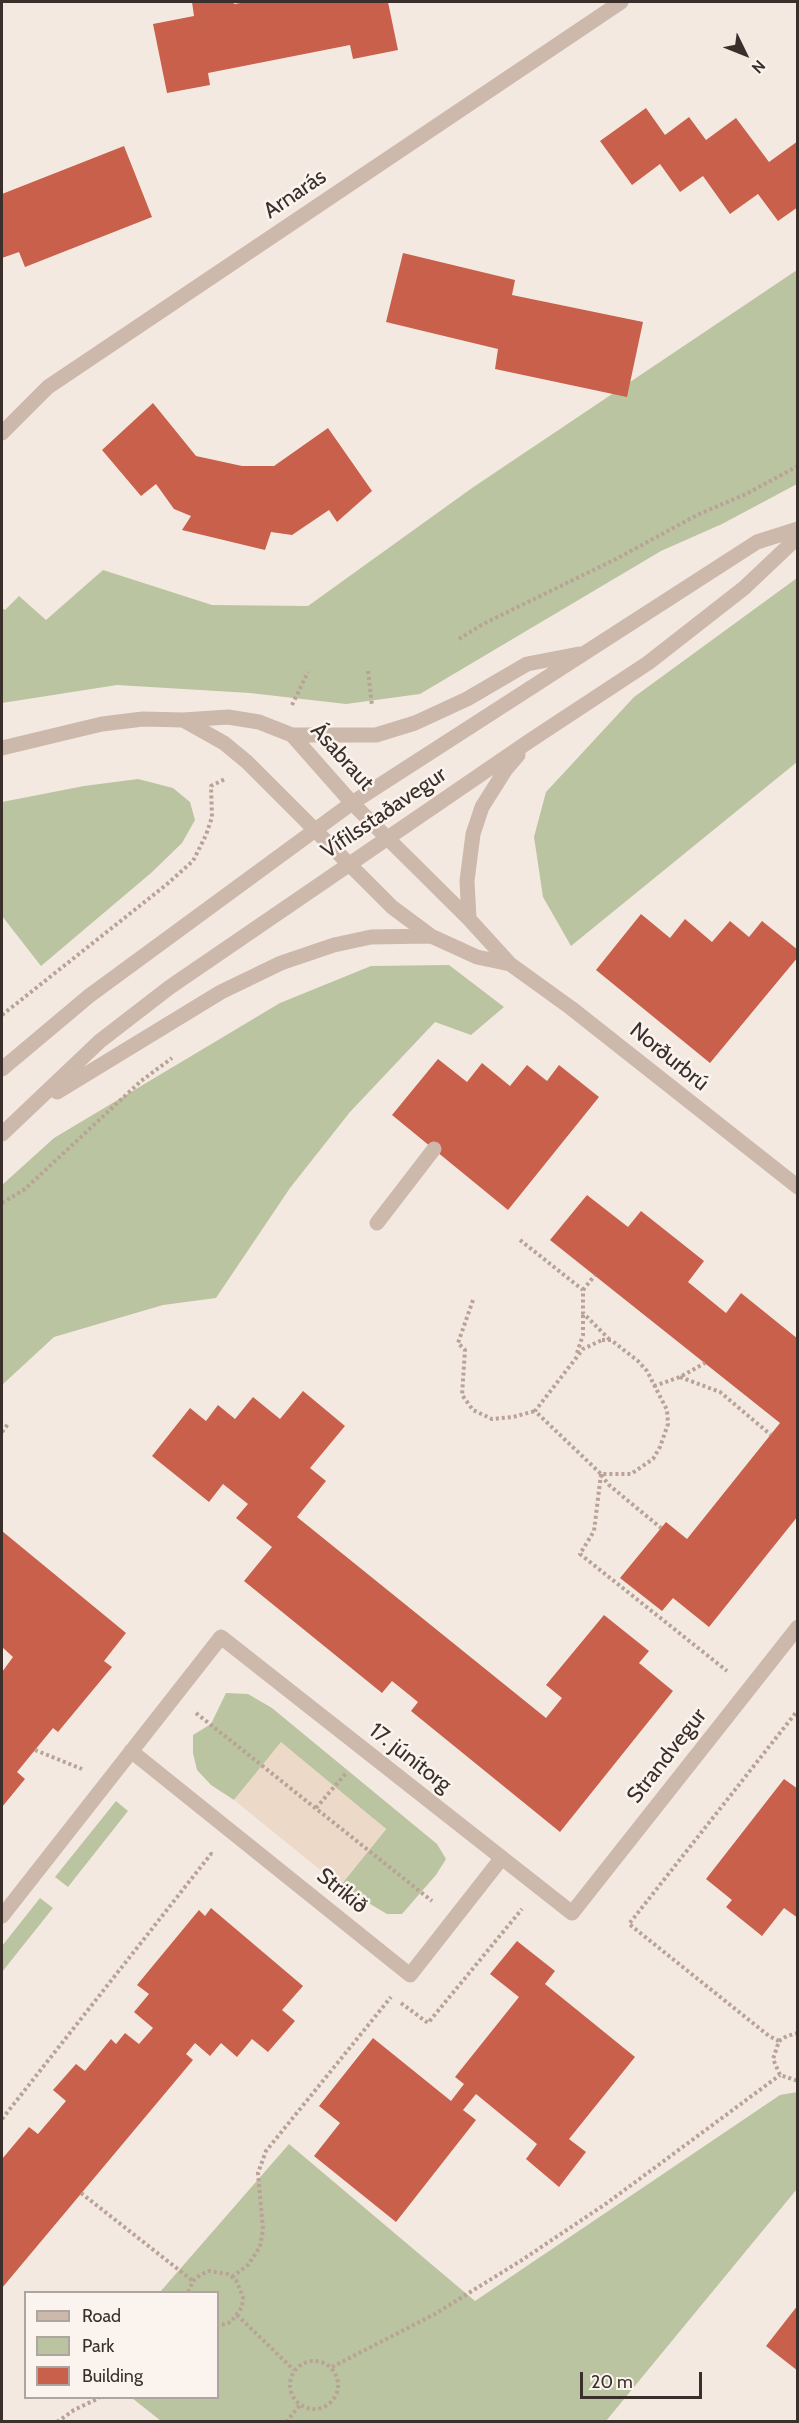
<!DOCTYPE html>
<html>
<head>
<meta charset="utf-8">
<style>
  body { margin:0 }
  #map { position:relative; width:799px; height:2423px; overflow:hidden; background:#f4e9e1; font-family:Cabin,sans-serif }
  canvas { display:block }
  .frame { position:absolute; inset:0; border:3px solid #3b2f2b; pointer-events:none }
  .legend { position:absolute; left:24px; top:2291px; width:195px; height:108px; box-sizing:border-box; background:#fbf4ee; border:2px solid #aea5a0; margin:0; padding:8px 10px; list-style:none; font-size:18px; color:#3b2f2b }
  .legend li { display:flex; align-items:center; gap:12px; height:30px }
  .legend b { width:30px; border:2px solid #aea5a0 }
  .north { position:absolute; left:715px; top:24px; width:60px; height:60px; -webkit-text-stroke:4px #fbf4ee; paint-order:stroke; rotate:133deg; font-size:16px; font-weight:700; line-height:24px; text-align:center; color:#3b2f2b }
  .north::after { content:''; display:block; margin:auto; width:21px; height:27px; background:#3b2f2b; clip-path:polygon(50% 0,100% 100%,50% 72%,0 100%) }
  .scale { position:absolute; left:580px; top:2372px; width:122px; height:27px; box-sizing:border-box; border:3px solid #3b2f2b; border-top:0; padding-left:8px; font-size:18px; line-height:21px; white-space:nowrap; color:#3b2f2b; -webkit-text-stroke:4px #fbf4ee; paint-order:stroke }
</style>
</head>
<body>
<div id="map">
<canvas width="799" height="2423"></canvas>
<div class="frame"></div>
<ul class="legend">
<li><b style="height:8px;background:#cdb8ac"></b>Road</li>
<li><b style="height:16px;background:#bbc4a0"></b>Park</li>
<li><b style="height:16px;background:#c8604b"></b>Building</li>
</ul>
<div class="north">N</div>
<div class="scale">20 m</div>
</div>
<script>
const context = document.querySelector('canvas').getContext('2d');
context.lineJoin = 'round';
function fill(path, color) {
  context.fillStyle = color;
  context.fill(path, 'evenodd');
}
function toPath(rows) {
  const path = new Path2D();
  for (const r of rows) {
    if (r.length === 3) {
      path.moveTo(r[0] + r[2], r[1]);
      path.arc(r[0], r[1], r[2], 0, 2 * Math.PI);
      continue;
    }
    path.moveTo(r[0], r[1]);
    for (let i = 2; i < r.length; i += 2) path.lineTo(r[i], r[i + 1]);
  }
  return path;
}
function trace(path, color, width, dash) {
  context.strokeStyle = color;
  context.lineWidth = width;
  context.lineCap = dash ? 'butt' : 'round';
  context.setLineDash(dash || []);
  context.stroke(path);
}
function write(font, color, halo, rows, align = 'center') {
  context.font = font + ' Cabin,sans-serif';
  context.lineWidth = 5;
  context.setLineDash([]);
  context.textBaseline = 'middle';
  context.strokeStyle = halo;
  context.fillStyle = color;
  for (const [text, x, y, turn = 0] of rows) {
    context.save();
    context.translate(x, y);
    context.rotate((+turn || 0) * Math.PI / 180);
    context.textAlign = isNaN(turn) ? turn : align;
    if (halo) context.strokeText(text, 0, 0);
    context.fillText(text, 0, 0);
    context.restore();
  }
}
fill(toPath([
  [797,270,797,484,722,524,661,551,420,694,346,704,250,693,117,685,2,703,2,608,5,610,19,596,46,620,103,570,212,605,308,606,472,488],
  [797,578,797,762,571,946,543,897,534,837,546,792,634,697],
  [138,779,173,788,190,802,195,820,182,843,151,873,41,966,2,916,2,802,84,786],
  [449,965,504,1007,471,1035,435,1022,350,1112,290,1188,216,1298,163,1305,54,1337,2,1385,2,1185,54,1138,280,1003,371,966],
  [226,1693,248,1694,272,1708,437,1844,446,1859,436,1875,402,1914,387,1914,340,1886,386,1829,281,1743,234,1800,211,1785,197,1770,193,1753,193,1735,211,1724],
  [116,1801,128,1811,68,1887,55,1877],
  [40,1898,53,1908,2,1972,2,1946],
  [797,2092,797,2189,606,2421,161,2421,132,2398,218,2398,218,2292,160,2292,289,2144,475,2301,780,2095]
]), '#bbc4a0');
fill(toPath([
  [281,1742,386,1829,340,1886,234,1800]
]), '#ecd9c8');
fill(toPath([
  [192,2,234,2,234,4,247,2,388,2,398,50,353,59,350,45,208,73,210,85,167,93,153,24,194,16],
  [646,108,665,135,689,117,706,140,736,118,769,162,798,141,798,207,778,221,758,194,730,214,703,176,680,192,660,164,632,185,600,141],
  [124,146,152,217,25,267,19,252,2,258,2,194],
  [403,253,515,280,512,295,643,322,627,397,495,369,498,349,386,322],
  [153,403,196,456,242,466,274,466,328,428,372,491,337,522,329,510,292,535,271,532,265,550,182,530,191,516,174,509,156,484,141,496,102,450],
  [641,914,670,938,685,919,712,942,730,921,749,937,762,921,798,950,798,957,710,1063,596,970],
  [438,1059,467,1082,482,1063,510,1086,527,1065,547,1081,559,1065,599,1097,508,1210,392,1115],
  [587,1195,628,1227,641,1211,704,1261,688,1282,726,1313,741,1293,798,1339,798,1516,709,1627,673,1598,662,1611,620,1578,666,1522,687,1539,780,1423,550,1240],
  [303,1391,345,1426,310,1468,326,1481,297,1517,546,1718,562,1698,546,1685,604,1615,649,1651,639,1663,673,1691,560,1832,411,1711,418,1702,392,1681,382,1693,244,1581,272,1547,236,1518,248,1504,223,1484,209,1502,152,1456,190,1408,206,1421,218,1405,235,1419,253,1397,280,1419],
  [2,1531,126,1633,104,1661,112,1667,58,1732,53,1728,17,1772,25,1779,2,1807,2,1672,13,1657,2,1647],
  [784,1779,798,1789,798,1918,784,1908,762,1936,726,1907,732,1900,706,1879],
  [211,1908,303,1986,282,2010,295,2021,268,2052,252,2039,237,2057,221,2043,210,2056,195,2043,186,2054,193,2060,2,2288,2,2159,29,2127,38,2134,66,2101,53,2090,76,2064,85,2071,111,2039,116,2044,125,2033,139,2044,153,2028,134,2012,149,1994,137,1985,199,1910,205,1916],
  [517,1941,555,1971,545,1984,635,2057,569,2139,586,2152,559,2187,526,2159,537,2144,476,2094,463,2110,476,2120,396,2222,314,2156,340,2123,319,2106,373,2038,451,2101,464,2084,455,2077,519,1997,490,1974],
  [798,2305,798,2371,766,2346]
]), '#c8604b');
trace(toPath([
  [459,639,483,624,618,558,697,515,746,494,798,466],
  [368,671,372,706],
  [292,705,308,672],
  [2,1015,166,885,193,861,206,835,212,817,211,786,225,779],
  [2,1203,25,1189,141,1081,172,1058],
  [520,1240,583,1290,583,1313,610,1340],
  [583,1290,595,1275],
  [473,1300,458,1343,465,1350,462,1395,473,1410,492,1419,513,1417,535,1411],
  [602,1340,611,1340,638,1361,647,1371,667,1410,668,1424,660,1447,653,1459,631,1474,601,1474,535,1411,583,1349,602,1340],
  [577,1353,583,1335,583,1314],
  [680,1377,720,1392,771,1435],
  [654,1386,680,1377,705,1363],
  [2,1432,8,1424],
  [601,1474,594,1531,580,1554,727,1671],
  [601,1475,609,1485,661,1528],
  [196,1713,432,1901],
  [35,1750,82,1769],
  [316,1808,347,1772],
  [401,2003,428,2023,522,1909],
  [798,2033,787,2036,779,2041,773,2059,780,2075,798,2081],
  [779,2041,769,2036,629,1924,798,1710],
  [2,2119,211,1854,214,1855],
  [81,2193,193,2281],
  [232,2277,248,2265,260,2247,263,2229,258,2173,266,2151,391,1997],
  [188,2292,193,2281,200,2275,209,2271,228,2274,236,2280,243,2297,242,2307,231,2322,218,2326],
  [237,2315,294,2370],
  [314,2385,24],
  [332,2367,435,2314,522,2260,607,2203,780,2075],
  [57,2422,74,2410,99,2398],
  [286,2422,300,2405]
]), '#b9a296', 4, [3, 3]);
trace(toPath([
  [2,433,48,387,621,2],
  [183,720,224,743,247,762,392,907,431,936,477,957,510,964],
  [292,735,376,735,415,723,467,699,527,664,579,654],
  [2,748,102,724,143,719,183,720,228,717,259,722,292,735,352,803,469,919,510,964,571,1008,798,1187],
  [469,919,467,881,473,834,482,807,506,769,518,755],
  [2,1069,89,996,352,803,757,542,798,529],
  [57,1092,221,992,281,963,334,945,371,937,431,936],
  [2,1134,100,1041,170,987,531,740,648,663,744,588,798,537],
  [377,1223,434,1149],
  [131,1751,410,1975,501,1859],
  [2,1916,221,1637,572,1913,798,1627]
]), '#cdb8ac', 15);
write('22px', '#3b2f2b', '#fbf4ee', [
  ["Arnarás",295,194,-34],
  ["Ásabraut",342,757,48],
  ["Vífilsstaðavegur",384,813,-34],
  ["Norðurbrú",669,1057,39],
  ["Strandvegur",667,1756,-52],
  ["17. júnítorg",410,1758,38],
  ["Strikið",342,1891,39]
]);
</script>
</body>
</html>
